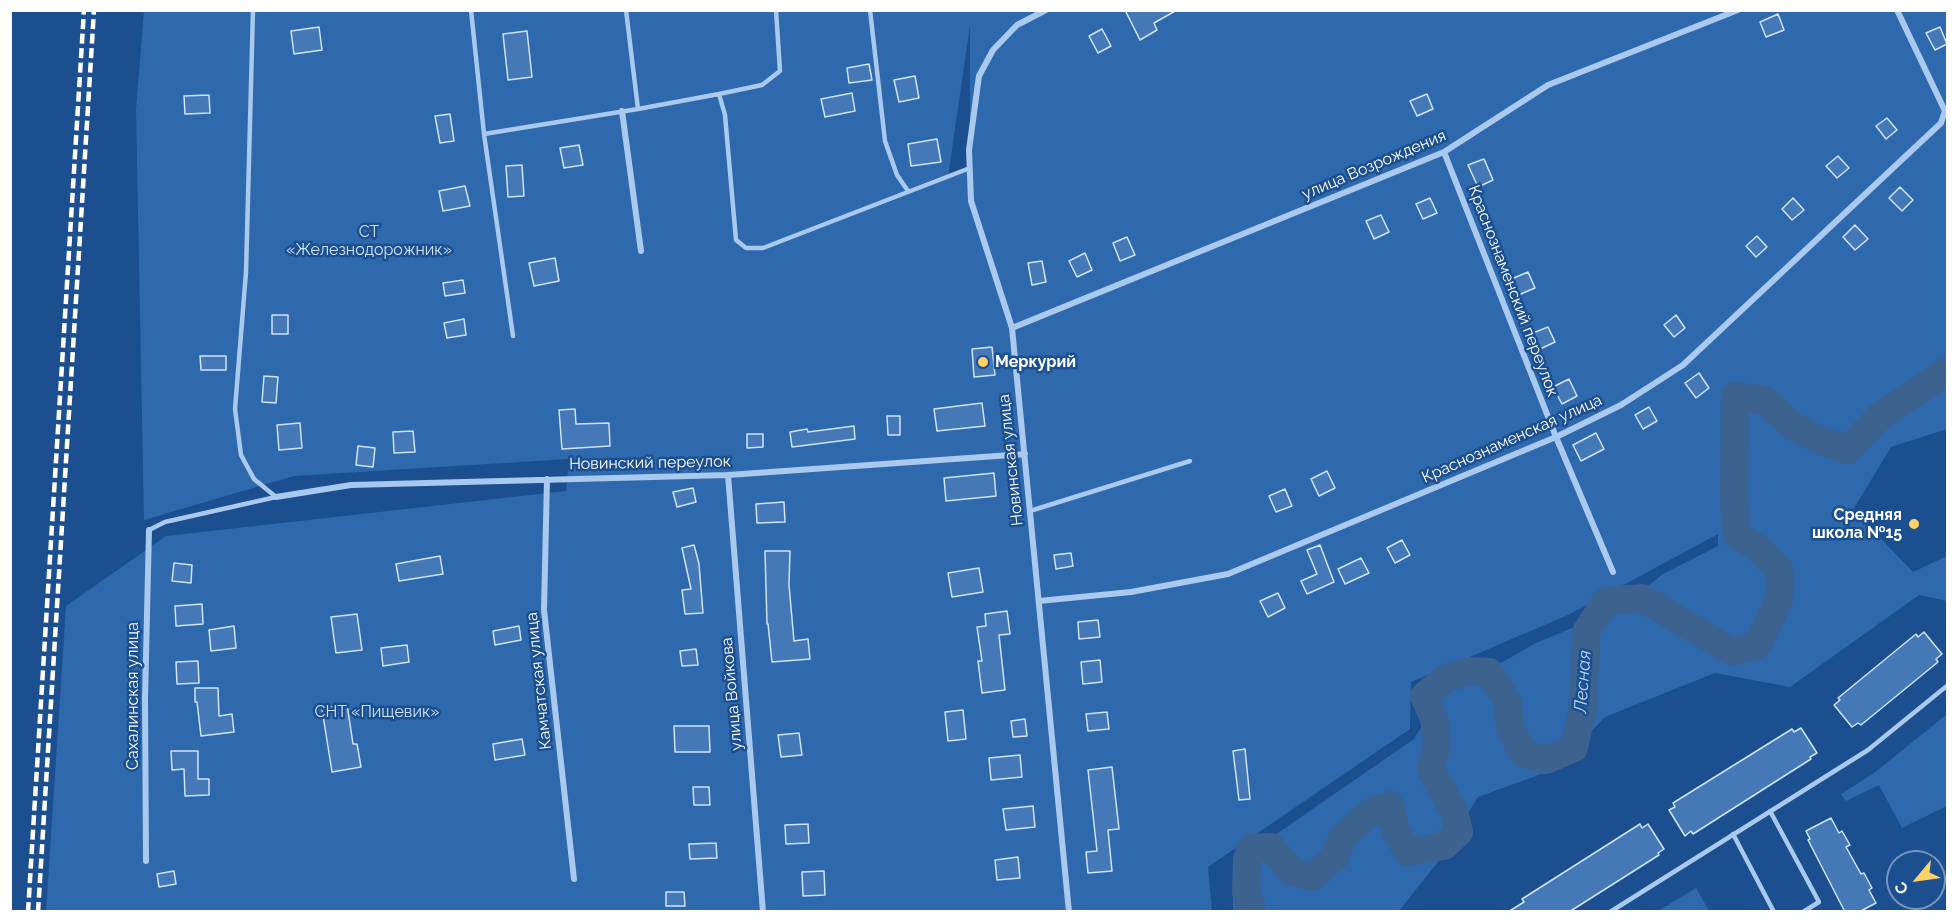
<!DOCTYPE html>
<html>
<head>
<meta charset="utf-8">
<style>
  body { margin:0 }
  #map { position:relative; width:1958px; height:922px; overflow:hidden; background:#1b4f8f; font-family:Raleway,sans-serif }
  canvas { display:block }
  .frame { position:absolute; inset:0; border:12px solid #fff; pointer-events:none }
  .north { position:absolute; left:1886px; top:850px; width:60px; height:60px; box-sizing:border-box; background:#1b4f8f; border:2px solid #7695bc; border-radius:50%; rotate:241deg; font-size:16px; font-weight:700; line-height:24px; text-align:center; color:#fff }
  .north::after { content:''; display:block; margin:auto; width:21px; height:27px; background:#ffd166; clip-path:polygon(50% 0,100% 100%,50% 72%,0 100%) }
</style>
</head>
<body>
<div id="map">
<canvas width="1958" height="922"></canvas>
<div class="frame"></div>
<div class="north">С</div>
</div>
<script>
const context = document.querySelector('canvas').getContext('2d');
context.lineJoin = 'round';
function fill(path, color) {
  context.fillStyle = color;
  context.fill(path, 'evenodd');
}
function toPath(rows) {
  const path = new Path2D();
  for (const r of rows) {
    path.moveTo(r[0], r[1]);
    for (let i = 2; i < r.length; i += 2) path.lineTo(r[i], r[i + 1]);
  }
  return path;
}
function trace(path, color, width, dash) {
  context.strokeStyle = color;
  context.lineWidth = width;
  context.lineCap = dash ? 'butt' : 'round';
  context.setLineDash(dash || []);
  context.stroke(path);
}
function write(font, color, halo, rows, align = 'center') {
  context.font = font + ' Raleway,sans-serif';
  context.lineWidth = 5;
  context.setLineDash([]);
  context.textBaseline = 'middle';
  context.strokeStyle = halo;
  context.fillStyle = color;
  for (const [text, x, y, turn = 0] of rows) {
    context.save();
    context.translate(x, y);
    context.rotate((+turn || 0) * Math.PI / 180);
    context.textAlign = isNaN(turn) ? turn : align;
    if (halo) context.strokeText(text, 0, 0);
    context.fillText(text, 0, 0);
    context.restore();
  }
}
fill(toPath([
  [144,11,1947,11,1947,429,1891,447,1853,510,1913,572,1947,556,1947,601,1919,595,1790,687,1715,673,1605,717,1555,769,1478,797,1437,863,1399,911,1233,911,1233,864,1414,739,1439,698,1536,643,1622,607,1663,574,1718,546,1718,534,1568,615,1411,682,1410,729,1208,867,1212,911,46,912,66,606,166,536,566,491,569,459,294,476,144,520,136,109],
  [970,25,970,168,948,177],
  [1946,715,1948,718,1947,806,1902,828,1879,785,1846,801,1841,794,1874,773],
  [1696,888,1709,911,1658,911]
]), '#2e69ad');
trace(toPath([
  [1253,912,1246,893,1247,859,1251,848,1271,847,1292,872,1313,877,1335,857,1342,838,1368,814,1390,805,1396,832,1408,852,1444,846,1459,832,1454,812,1431,770,1437,743,1434,719,1424,696,1446,678,1469,671,1489,672,1507,700,1510,727,1523,753,1546,760,1574,748,1583,707,1586,632,1606,601,1642,598,1733,652,1758,645,1780,597,1780,571,1759,549,1737,535,1734,501,1735,396,1765,400,1791,425,1817,439,1847,450,1880,416,1948,371]
]), '#3c6290', 28);
const building = toPath([
  [1125,10,1177,10,1154,23,1157,30,1140,40,1125,10],
  [1778,14,1784,30,1766,37,1760,22,1778,14],
  [319,27,322,50,294,54,291,31,319,27],
  [1940,27,1947,44,1935,50,1926,33,1940,27],
  [1102,29,1111,46,1098,53,1089,36,1102,29],
  [527,31,532,77,508,80,503,34,527,31],
  [869,64,872,80,849,83,847,68,869,64],
  [915,76,919,98,899,102,894,80,915,76],
  [852,93,855,111,825,117,821,99,852,93],
  [1427,94,1433,109,1417,116,1410,101,1427,94],
  [209,95,210,113,185,114,184,96,209,95],
  [450,114,454,141,440,143,435,116,450,114],
  [1887,118,1897,130,1886,139,1876,126,1887,118],
  [937,139,941,162,911,166,908,144,937,139],
  [579,145,583,165,564,168,560,148,579,145],
  [1838,156,1849,168,1837,178,1826,166,1838,156],
  [1484,159,1493,180,1478,187,1468,165,1484,159],
  [522,165,524,196,508,197,506,166,522,165],
  [465,186,470,206,443,211,439,191,465,186],
  [1900,187,1913,200,1902,211,1889,198,1900,187],
  [1430,198,1437,213,1423,219,1416,204,1430,198],
  [1793,198,1804,210,1792,220,1782,209,1793,198],
  [1381,215,1389,232,1374,239,1366,221,1381,215],
  [1855,225,1868,239,1855,250,1843,237,1855,225],
  [1757,236,1767,247,1756,257,1746,246,1757,236],
  [1127,237,1135,255,1120,261,1113,243,1127,237],
  [1085,253,1092,270,1077,277,1069,261,1085,253],
  [555,258,559,281,534,286,529,263,555,258],
  [1042,261,1046,282,1032,285,1028,263,1042,261],
  [1528,272,1535,288,1516,296,1509,280,1528,272],
  [463,280,465,293,445,296,443,283,463,280],
  [272,315,288,315,288,334,272,334,272,315],
  [1676,315,1685,328,1674,337,1664,325,1676,315],
  [464,319,466,335,447,338,444,323,464,319],
  [1548,327,1555,342,1540,349,1533,333,1548,327],
  [992,347,995,375,974,377,972,349,992,347],
  [200,356,226,356,226,370,201,370,200,356],
  [1699,373,1709,388,1696,398,1685,383,1699,373],
  [264,376,278,377,276,403,262,402,264,376],
  [1569,379,1577,396,1562,404,1553,387,1569,379],
  [982,403,985,426,937,431,934,409,982,403],
  [1649,407,1657,421,1643,429,1635,415,1649,407],
  [575,409,576,424,609,423,610,446,562,449,559,410,575,409],
  [887,416,900,416,900,435,888,435,887,416],
  [300,423,302,448,279,450,277,425,300,423],
  [854,426,855,439,792,447,790,432,807,429,808,432,854,426],
  [413,431,415,452,394,453,393,432,413,431],
  [1596,433,1604,449,1581,461,1573,445,1596,433],
  [747,434,763,434,763,447,747,448,747,434],
  [358,446,375,448,373,467,356,465,358,446],
  [1327,471,1335,488,1319,496,1311,479,1327,471],
  [994,473,996,496,946,501,944,478,994,473],
  [693,488,696,502,677,507,673,492,693,488],
  [1285,489,1292,506,1276,512,1269,496,1285,489],
  [784,502,785,522,757,523,756,504,784,502],
  [1402,540,1410,555,1395,563,1387,548,1402,540],
  [694,545,699,564,703,613,685,614,682,590,691,589,682,548,694,545],
  [1320,545,1334,582,1307,594,1301,581,1317,574,1307,550,1320,545],
  [765,551,790,551,789,585,794,641,808,639,810,659,772,662,768,624,767,624,765,551],
  [1071,553,1073,566,1056,569,1054,555,1071,553],
  [440,556,443,574,399,581,396,564,440,556],
  [1361,558,1369,573,1345,584,1338,569,1361,558],
  [174,563,192,565,191,583,172,581,174,563],
  [979,568,983,592,952,597,948,573,979,568],
  [1278,593,1285,608,1268,617,1260,601,1278,593],
  [202,604,203,624,176,626,175,606,202,604],
  [1007,611,1010,634,999,635,1005,690,982,693,978,661,982,661,977,627,986,626,985,614,1007,611],
  [357,614,362,650,336,653,331,617,357,614],
  [1098,620,1100,637,1079,639,1078,622,1098,620],
  [234,626,236,648,211,651,209,630,234,626],
  [519,626,521,640,495,645,493,631,519,626],
  [1924,632,1942,654,1936,659,1938,662,1861,725,1858,723,1852,727,1834,705,1840,700,1838,698,1916,634,1918,637,1924,632],
  [407,645,409,662,383,666,381,648,407,645],
  [696,649,698,665,682,666,680,651,696,649],
  [1100,660,1102,682,1083,684,1081,662,1100,660],
  [198,661,199,683,177,684,176,662,198,661],
  [195,688,218,688,219,716,232,714,234,732,201,736,197,702,195,702,195,688],
  [347,704,353,744,357,744,361,767,332,772,322,709,347,704],
  [963,710,966,739,948,741,945,712,963,710],
  [1107,712,1109,729,1088,731,1086,714,1107,712],
  [1025,719,1027,736,1013,737,1011,721,1025,719],
  [674,726,709,726,710,752,675,752,674,726],
  [1801,728,1817,753,1810,757,1811,759,1693,834,1691,831,1685,836,1669,810,1675,807,1673,803,1792,729,1794,732,1801,728],
  [799,733,802,755,781,757,778,735,799,733],
  [522,739,525,755,495,760,493,744,522,739],
  [1245,749,1250,799,1239,800,1233,751,1245,749],
  [171,751,198,751,198,779,209,779,209,795,185,796,184,769,172,770,171,751],
  [1020,755,1022,777,991,780,989,758,1020,755],
  [1112,767,1119,829,1108,830,1112,871,1088,873,1086,852,1097,851,1088,770,1112,767],
  [693,787,709,787,710,805,694,805,693,787],
  [1033,806,1035,827,1006,830,1003,809,1033,806],
  [1831,818,1839,833,1842,831,1850,845,1846,847,1861,874,1864,873,1872,888,1869,890,1876,903,1859,912,1845,912,1808,840,1810,839,1806,831,1831,818],
  [808,824,809,843,786,844,785,825,808,824],
  [1640,824,1642,828,1648,824,1664,849,1658,853,1659,855,1569,912,1508,912,1524,902,1522,899,1640,824],
  [716,843,717,858,690,859,689,844,716,843],
  [1018,857,1020,878,997,880,995,860,1018,857],
  [174,871,176,884,159,887,157,874,174,871],
  [824,871,825,895,803,896,802,872,824,871],
  [666,892,684,892,685,906,666,906,666,892]
]);
fill(building, '#4478b7');
trace(building, '#cfe3fa', 1.5);
trace(toPath([
  [253,10,246,272,235,409,241,455,254,479,276,497],
  [471,10,484,134,513,336],
  [626,10,638,109,719,94,725,115,736,240,746,248,763,248,970,168],
  [870,10,885,141,897,175,908,191],
  [719,94,762,85,780,71,776,10],
  [484,134,638,109],
  [1030,511,1190,461],
  [149,530,165,522,276,497],
  [1770,811,1819,902,1803,912],
  [1733,834,1774,912],
  [1610,912,1868,750,1948,685]
]), '#a9c9ee', 4.5);
trace(toPath([
  [1046,10,1017,25,993,50,979,76,969,150,971,201,1012,328,1069,912],
  [622,111,641,251],
  [1444,152,1556,437,1613,572],
  [1012,328,1444,152,1548,85,1738,10],
  [728,475,763,912],
  [547,479,544,610,574,879],
  [276,497,351,485,728,475,1025,454],
  [1039,601,1131,592,1228,574,1556,437,1621,405,1683,365,1941,123,1945,111,1897,10],
  [146,861,145,699,149,530]
]), '#a9c9ee', 6);
trace(toPath([
  [28,912,84,10],
  [38,912,94,10]
]), '#fff', 4.5, [10, 4.5]);
for (const [x, y, r, color] of [
  [983,362,6,"#ffd166"],
  [1914,524,6,"#ffd166"]
]) {
  const dot = new Path2D();
  dot.arc(x, y, r, 0, 2 * Math.PI);
  context.fillStyle = color;
  context.fill(dot);
  trace(dot, '#1b4f8f', 2);
}
write('16px', '#fff', '#1b4f8f', [
  ["улица Возрождения",1374,165,-23],
  ["Краснознаменский переулок",1513,291,69],
  ["Краснознаменская улица",1512,439,-24],
  ["Новинская улица",1011,460,-96],
  ["Новинский переулок",650,463,-1],
  ["Камчатская улица",539,681,-96],
  ["улица Войкова",732,694,-95],
  ["Сахалинская улица",133,696,-90]
]);
write('16px', '#cfe3fa', '#1b4f8f', [
  ["СТ",369,232],
  ["«Железнодорожник»",369,250],
  ["СНТ «Пищевик»",377,712]
]);
write('bold 16px', '#fff', '#1b4f8f', [
  ["Меркурий",995,362],
  ["Средняя",1902,515,"right"],
  ["школа №15",1902,533,"right"]
], 'left');
write('italic 18px', '#b5d3f5', '#1b4f8f', [
  ["Лесная",1583,682,-86]
]);
</script>
</body>
</html>
